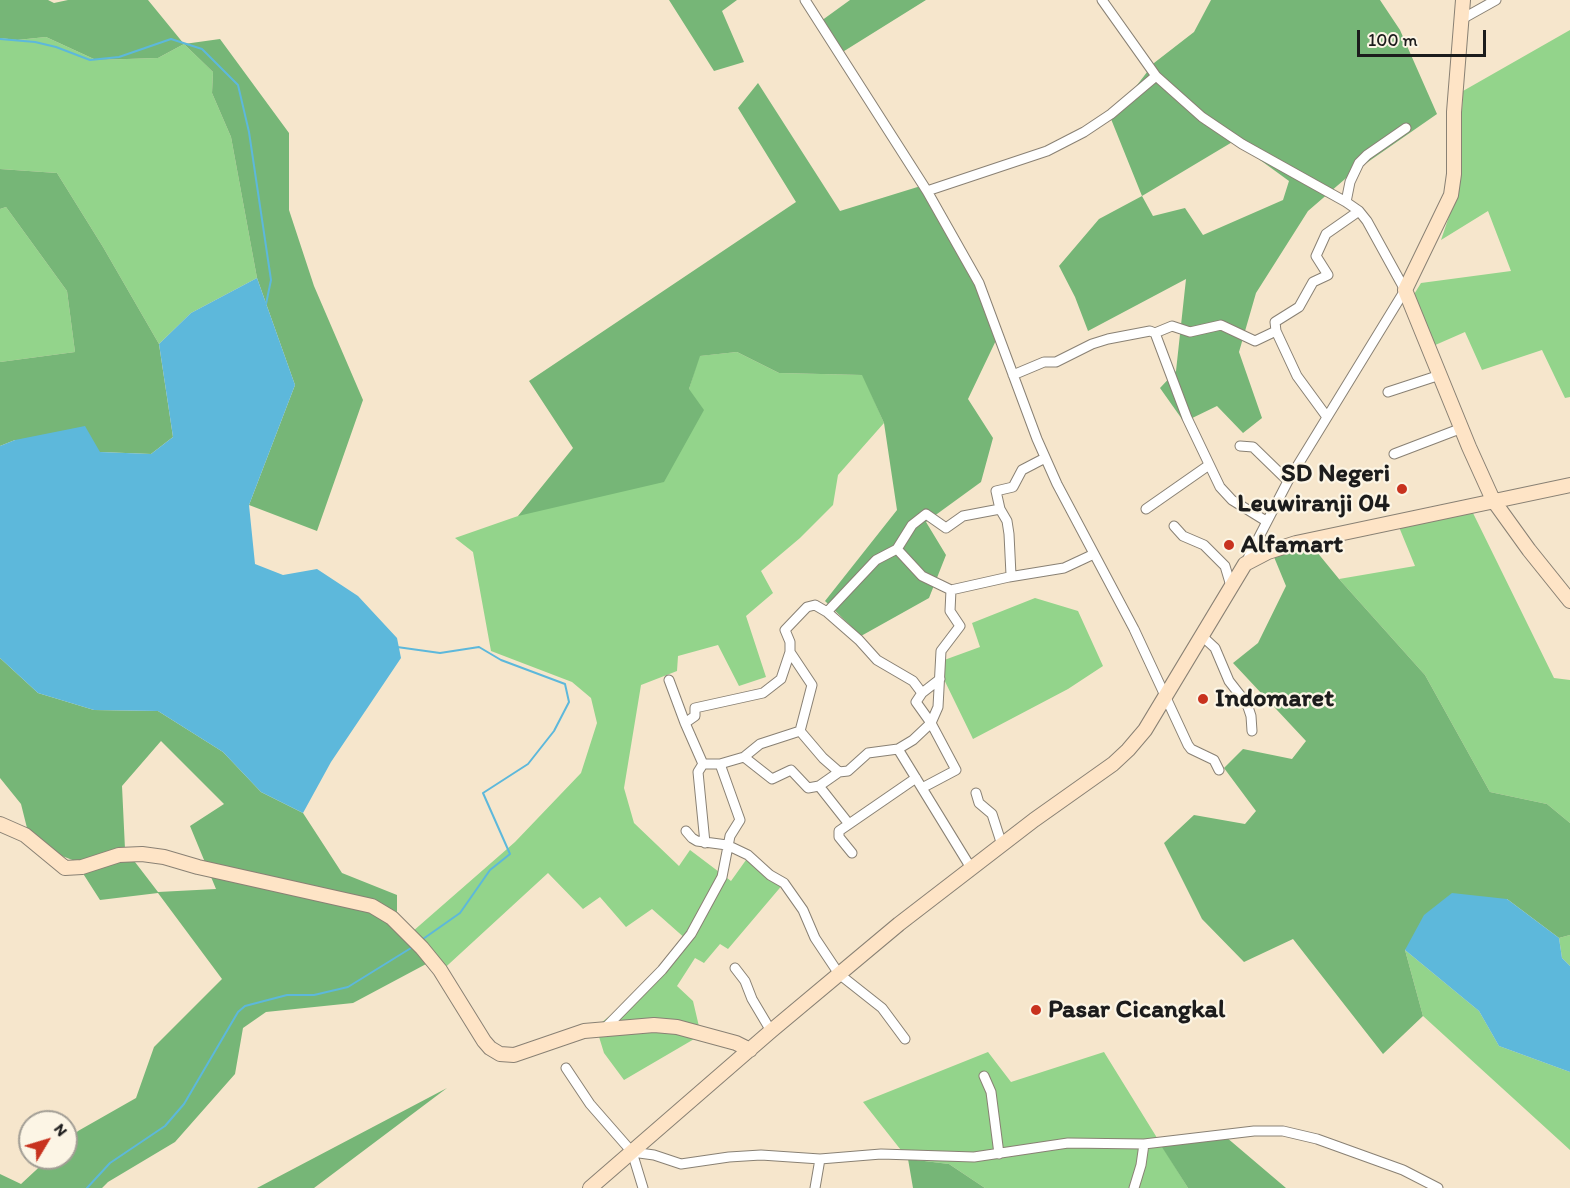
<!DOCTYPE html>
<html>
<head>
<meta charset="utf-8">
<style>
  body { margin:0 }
  #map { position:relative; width:1570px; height:1188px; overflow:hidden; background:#f6e6cc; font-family:Itim,sans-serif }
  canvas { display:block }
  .north { position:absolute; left:18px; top:1110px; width:60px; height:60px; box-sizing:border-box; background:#fcf5e5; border:2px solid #a29e95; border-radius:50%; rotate:52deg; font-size:16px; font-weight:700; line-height:24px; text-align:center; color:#1c1c1c }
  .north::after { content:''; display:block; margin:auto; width:21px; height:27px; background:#c8321e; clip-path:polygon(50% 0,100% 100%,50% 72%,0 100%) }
  .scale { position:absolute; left:1357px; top:30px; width:129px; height:27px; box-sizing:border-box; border:3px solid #1c1c1c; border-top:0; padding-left:8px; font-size:18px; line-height:21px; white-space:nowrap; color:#1c1c1c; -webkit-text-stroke:4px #fcf5e5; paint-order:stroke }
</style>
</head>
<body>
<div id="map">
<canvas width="1570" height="1188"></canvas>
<div class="north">N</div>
<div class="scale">100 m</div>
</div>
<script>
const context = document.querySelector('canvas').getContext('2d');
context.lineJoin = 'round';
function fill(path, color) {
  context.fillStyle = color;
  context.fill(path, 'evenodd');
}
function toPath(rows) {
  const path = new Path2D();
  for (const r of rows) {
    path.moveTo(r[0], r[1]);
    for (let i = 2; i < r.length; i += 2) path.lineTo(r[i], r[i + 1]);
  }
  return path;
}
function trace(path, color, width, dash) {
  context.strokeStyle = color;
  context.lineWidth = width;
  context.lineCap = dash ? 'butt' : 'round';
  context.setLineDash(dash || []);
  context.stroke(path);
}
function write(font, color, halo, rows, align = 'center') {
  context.font = font + ' Itim,sans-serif';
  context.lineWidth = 4.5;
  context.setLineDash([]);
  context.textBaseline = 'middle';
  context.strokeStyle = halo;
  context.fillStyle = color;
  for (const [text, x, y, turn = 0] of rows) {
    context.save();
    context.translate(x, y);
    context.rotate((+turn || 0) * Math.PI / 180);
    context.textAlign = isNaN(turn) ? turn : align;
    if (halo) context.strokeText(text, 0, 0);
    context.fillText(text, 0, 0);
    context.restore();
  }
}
fill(toPath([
  [1570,30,1570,397,1565,398,1542,350,1482,370,1465,332,1433,346,1413,296,1421,283,1511,271,1488,211,1441,240,1458,190,1463,91],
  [46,37,96,60,158,58,184,44,213,72,212,93,231,137,257,278,191,313,159,344,103,247,57,173,0,169,0,38,17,40],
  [6,207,67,291,75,352,0,362,0,209],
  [737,352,779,373,863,375,884,423,838,475,833,505,800,538,761,571,773,593,746,616,766,677,739,686,718,645,678,656,677,671,641,685,624,788,634,823,679,866,690,850,731,881,746,860,784,883,728,949,720,944,704,963,695,958,677,986,693,1001,701,1035,624,1080,604,1053,596,1027,664,972,687,940,652,909,626,927,600,897,583,909,548,873,437,975,412,932,515,842,581,773,597,723,591,698,572,682,491,651,473,552,455,538,518,516,689,389,699,356],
  [1472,511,1554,678,1570,680,1570,823,1547,804,1490,792,1425,675,1339,579,1415,566,1399,527],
  [1035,598,1078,611,1103,666,1068,689,973,739,936,663,980,647,972,623],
  [1570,935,1570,966,1562,958,1559,938],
  [1405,950,1479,1011,1499,1046,1570,1072,1570,1150,1423,1016],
  [988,1052,1011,1082,1104,1052,1188,1188,985,1188,949,1164,908,1159,863,1102]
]), '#93d48b');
fill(toPath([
  [0,0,48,0,54,3,68,0,148,0,184,44,220,39,289,133,289,210,314,286,363,400,317,531,249,505,295,385,257,278,231,137,212,93,213,72,184,44,158,58,96,60,46,37,17,40,0,38],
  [669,0,737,0,722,11,744,62,714,71],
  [850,0,926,0,841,53,821,21],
  [1211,0,1380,0,1400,30,1437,114,1352,173,1308,211,1256,293,1239,352,1262,418,1243,433,1217,406,1184,422,1160,388,1176,371,1186,279,1088,331,1075,297,1059,266,1099,219,1142,196,1111,119,1154,63,1194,32],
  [1234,141,1289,181,1283,200,1203,235,1185,208,1153,216,1142,196],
  [758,83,840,211,924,185,1000,332,968,399,993,438,981,482,926,522,946,555,929,598,861,636,825,601,897,510,884,423,862,375,779,373,737,352,700,356,689,389,704,410,664,482,518,516,573,448,529,381,796,202,738,108],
  [0,169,57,173,103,247,159,344,173,437,151,454,100,452,15,440,0,446,0,362,75,352,67,291,6,207,0,209],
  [1312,546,1339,579,1425,675,1490,792,1547,804,1570,823,1570,935,1559,938,1507,899,1405,950,1423,1016,1383,1054,1293,939,1244,962,1202,919,1164,843,1194,815,1245,824,1256,811,1224,768,1243,749,1292,759,1306,741,1233,663,1258,643,1286,586,1274,557],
  [0,658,38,693,94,710,158,711,223,752,261,792,303,813,342,873,397,895,397,919,428,963,353,1003,266,1012,243,1028,235,1074,175,1142,108,1182,102,1188,0,1188,0,1174,21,1184,49,1158,66,1158,66,1142,78,1131,136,1098,154,1047,222,979,158,893,100,900,75,861,31,844,21,804,0,778],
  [161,741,224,804,190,826,216,889,158,892,125,849,122,786],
  [447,1088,314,1188,257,1188],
  [1226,1137,1286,1188,1188,1188,1160,1144],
  [908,1159,949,1164,985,1188,913,1188]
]), '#76b677');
fill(toPath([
  [257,278,295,385,249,505,255,564,283,575,317,569,358,596,397,638,401,658,331,762,303,813,261,792,223,752,158,711,94,710,38,693,0,658,0,446,15,440,85,426,100,452,151,454,173,437,159,344,191,313],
  [1452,893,1507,899,1559,938,1562,958,1570,966,1570,1072,1499,1046,1479,1011,1405,950,1424,915]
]), '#5db8db');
trace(toPath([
  [0,39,35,42,56,47,90,60,119,57,171,39,202,49,238,85,249,132,271,280,266,304],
  [397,647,440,653,479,647,501,660,565,684,569,702,554,731,528,764,483,793,510,854,490,870,460,913,423,939],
  [87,1188,110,1163,165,1126,184,1104,238,1012,245,1006,287,995,314,995,348,987,411,948]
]), '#5db8db', 2);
const street = toPath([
  [805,0,927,191,979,283,1037,439,1057,484,1134,629,1188,745,1191,749,1214,760,1219,770],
  [1102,0,1156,76,1202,117,1242,144,1346,202,1359,211,1367,221,1405,290,1288,481,1245,564],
  [1462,19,1496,0],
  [927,191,1047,151,1084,132,1111,114,1156,76],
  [1346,202,1350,182,1359,163,1367,155,1406,128],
  [1276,331,1297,376,1327,417],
  [1155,333,1172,326,1190,332,1221,325,1255,341,1276,331,1275,322,1299,307,1313,282,1328,275,1316,256,1326,234,1359,211],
  [1013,375,1044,362,1056,362,1092,344,1108,339,1150,331,1155,333,1187,418,1220,487,1232,500,1266,521],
  [1388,392,1440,375],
  [1240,446,1253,447,1288,481],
  [1394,454,1462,428],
  [1146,509,1209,465],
  [1174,526,1183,536,1204,545,1225,566,1231,586],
  [897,549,922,576,951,590],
  [1009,577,1064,568,1094,554],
  [827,612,859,640,877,660,913,681,922,693],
  [1202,636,1215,648,1229,681,1247,704,1251,716,1252,731],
  [669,680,685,723],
  [800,731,823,758,839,772,848,771,868,753,898,749,913,740,931,723,938,707,941,651,960,626,950,611,951,590,1009,577,1011,575,1009,534,1007,521,1000,509],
  [898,749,971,868],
  [744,757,772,779,791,770,808,788,819,786,839,772],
  [703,764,685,723,695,716,695,708,763,693,781,679,790,652],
  [819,786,849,824],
  [922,788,956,770,931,723,916,702,922,693,940,679],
  [976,793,979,803,992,814,1002,845],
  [686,831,692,838,697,841,727,845,748,855,770,875,784,883,803,910,815,938,839,974,882,1008,905,1039],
  [705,843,698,772,703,764,720,764],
  [852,853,839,837,839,831,916,778],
  [735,968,745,981,752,999,771,1031],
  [605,1028,662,970,691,934,722,877,730,836,740,820,720,764,744,757,760,744,800,731,812,685,790,652,790,642,785,630,807,607,815,605,827,612,876,560,897,549,912,525,926,514,946,528,963,516,1000,509,996,491,1013,487,1022,470,1045,458],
  [566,1068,590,1104,632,1152,643,1188],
  [984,1076,991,1092,999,1154],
  [632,1152,654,1155,681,1164,729,1157,761,1155,820,1159,881,1154,974,1157,1068,1143,1144,1144,1254,1131,1283,1131,1317,1139,1403,1170,1438,1188],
  [815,1188,820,1159],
  [1134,1188,1141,1165,1144,1144]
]);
const secondary = toPath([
  [1463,0,1454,112,1454,174,1451,195,1405,290,1469,447,1493,500,1529,550,1570,601],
  [0,824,25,835,65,868,82,867,119,855,142,854,164,857,198,867,372,906,392,918,422,948,440,970,484,1041,490,1048,500,1054,514,1055,584,1031,654,1025,677,1027,736,1043,750,1050],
  [590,1188,771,1031,899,924,1034,820,1113,764,1128,750,1145,730,1245,564,1268,552,1296,543,1570,485]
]);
trace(street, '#898174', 11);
trace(secondary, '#898174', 16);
trace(street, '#fff', 9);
trace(secondary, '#fee4c6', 14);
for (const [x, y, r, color] of [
  [1402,489,6,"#c8321e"],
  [1229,545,6,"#c8321e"],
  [1203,699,6,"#c8321e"],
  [1036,1010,6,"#c8321e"]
]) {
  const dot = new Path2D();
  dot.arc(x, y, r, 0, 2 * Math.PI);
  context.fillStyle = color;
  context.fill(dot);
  trace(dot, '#fcf5e5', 2);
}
write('bold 26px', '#1c1c1c', '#fcf5e5', [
  ["SD Negeri",1390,474,"right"],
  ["Leuwiranji 04",1390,504,"right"],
  ["Alfamart",1241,545],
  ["Indomaret",1215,699],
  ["Pasar Cicangkal",1048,1010]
], 'left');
</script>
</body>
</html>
